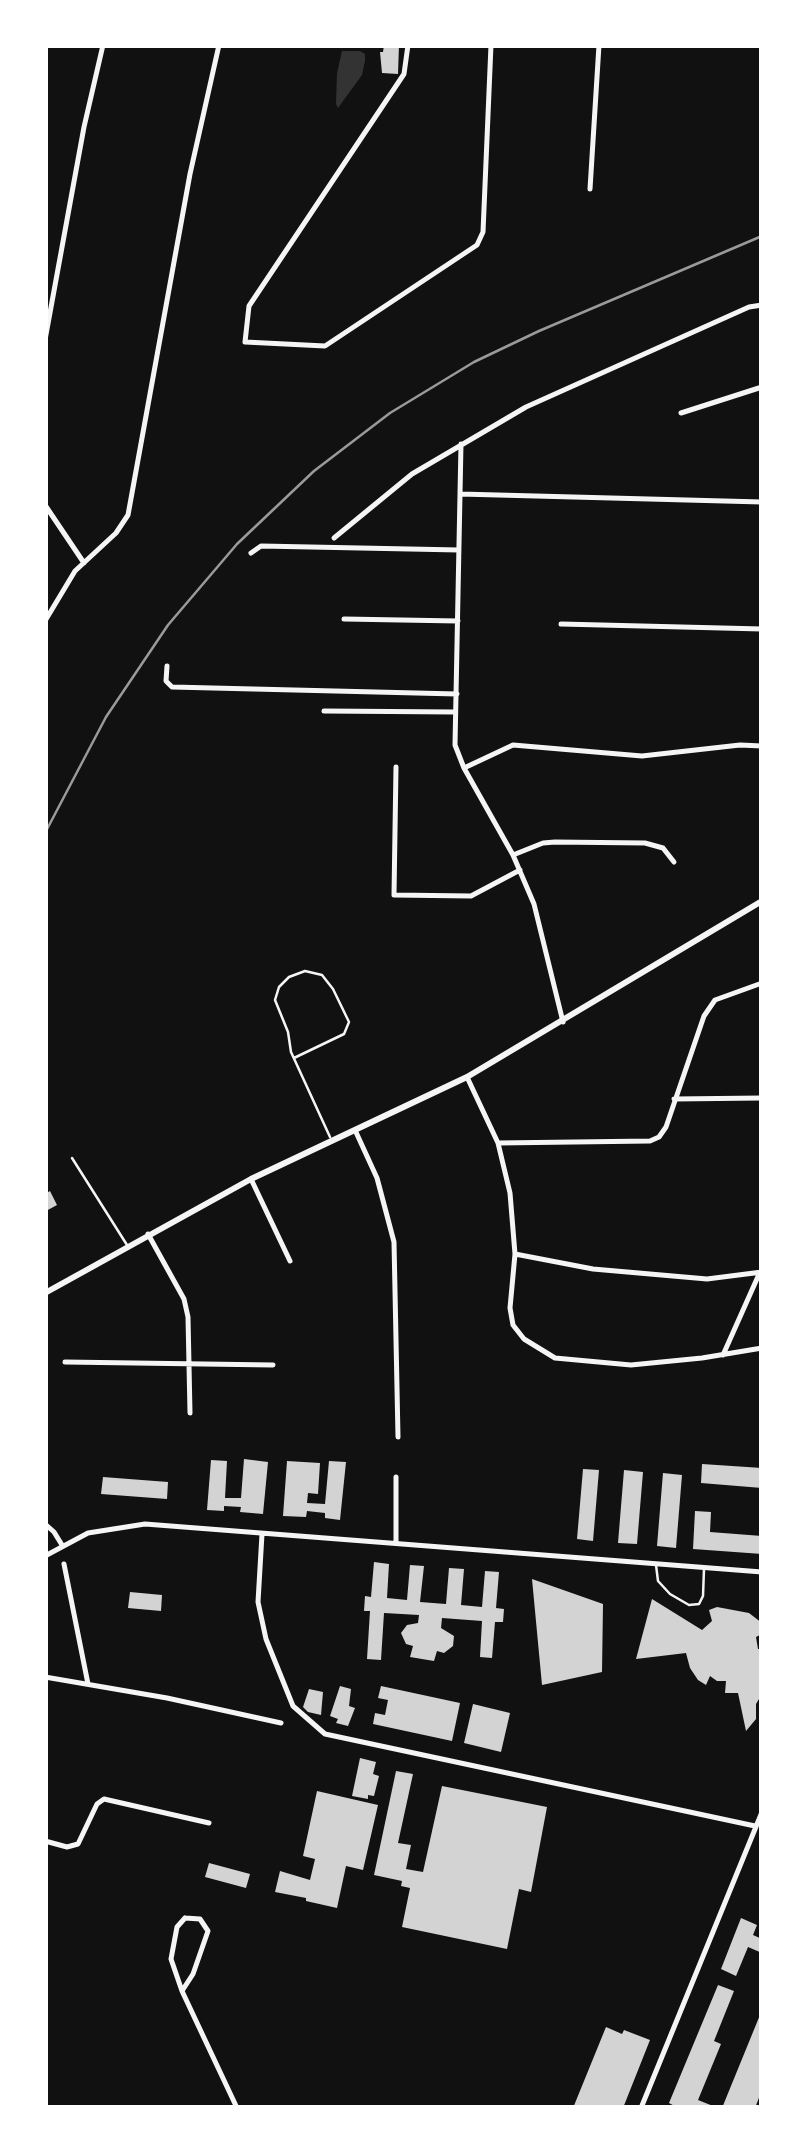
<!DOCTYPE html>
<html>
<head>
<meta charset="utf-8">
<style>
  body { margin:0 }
  #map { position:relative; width:807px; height:2153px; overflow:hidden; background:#111; font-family:"Playfair Display",serif }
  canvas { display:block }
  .frame { position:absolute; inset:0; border:48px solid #fff; pointer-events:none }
</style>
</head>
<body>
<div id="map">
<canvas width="807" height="2153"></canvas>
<div class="frame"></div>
</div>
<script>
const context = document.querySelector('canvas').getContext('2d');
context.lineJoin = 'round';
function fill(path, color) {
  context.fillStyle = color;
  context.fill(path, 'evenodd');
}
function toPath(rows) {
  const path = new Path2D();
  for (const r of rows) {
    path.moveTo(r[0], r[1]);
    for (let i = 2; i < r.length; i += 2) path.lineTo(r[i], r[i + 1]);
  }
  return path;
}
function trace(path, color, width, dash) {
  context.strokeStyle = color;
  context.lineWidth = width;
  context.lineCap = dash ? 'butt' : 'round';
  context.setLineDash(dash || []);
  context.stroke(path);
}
fill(toPath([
  [342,51,360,51,365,54,365,61,362,75,338,108,336,104,337,73]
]), '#333');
fill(toPath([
  [384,45,399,45,398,74,382,73,380,52,383,52],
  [50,1191,57,1205,46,1211,45,1194],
  [244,1459,268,1462,263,1514,240,1512,241,1507,224,1506,224,1511,207,1510,211,1460,227,1461,225,1498,241,1498],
  [287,1461,320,1463,318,1494,308,1493,307,1503,325,1504,329,1461,346,1462,340,1520,325,1518,325,1513,307,1511,306,1517,283,1516],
  [702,1464,762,1468,762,1488,701,1483],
  [583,1469,599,1470,593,1541,577,1539],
  [624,1470,643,1472,637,1544,618,1543],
  [663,1473,682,1475,676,1548,657,1546],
  [103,1477,168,1482,167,1499,101,1494],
  [695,1511,711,1512,710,1532,762,1536,762,1554,693,1549],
  [374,1562,389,1564,387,1598,407,1600,410,1565,424,1566,420,1602,446,1604,449,1568,464,1569,461,1605,482,1607,485,1571,499,1572,496,1608,504,1609,503,1622,495,1622,492,1658,480,1657,482,1621,442,1618,441,1628,454,1636,453,1646,444,1653,437,1651,434,1661,410,1657,413,1646,406,1644,401,1633,407,1625,418,1623,419,1615,384,1613,381,1660,367,1659,370,1611,364,1611,365,1596,371,1597],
  [532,1579,603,1604,602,1672,542,1685],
  [130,1592,162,1595,161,1611,128,1608],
  [652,1599,702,1630,712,1621,709,1610,717,1607,749,1613,762,1623,762,1634,756,1637,758,1649,762,1649,762,1694,756,1704,756,1719,746,1731,738,1693,725,1693,726,1681,717,1681,710,1676,706,1685,698,1680,690,1668,686,1653,636,1659],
  [340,1686,351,1689,349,1706,355,1708,348,1726,336,1723,338,1719,330,1716],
  [381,1686,460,1703,452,1741,373,1724,375,1713,385,1715,388,1700,378,1698],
  [309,1689,323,1692,321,1715,308,1712,303,1707],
  [473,1704,510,1713,501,1752,464,1743],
  [360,1758,376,1762,373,1774,379,1776,374,1796,368,1795,368,1799,352,1796],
  [396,1771,413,1774,398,1843,411,1845,406,1869,423,1872,442,1786,547,1807,531,1892,519,1889,507,1949,402,1927,410,1888,401,1886,402,1881,374,1875],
  [317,1791,378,1805,363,1870,346,1866,337,1908,306,1901,306,1898,275,1892,280,1871,310,1880,315,1859,303,1856],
  [209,1863,250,1874,246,1888,205,1877],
  [741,1918,757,1925,753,1935,762,1939,762,1953,748,1947,736,1976,721,1969],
  [718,1985,734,1991,714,2041,721,2044,698,2100,718,2108,678,2108,669,2103],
  [762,2010,762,2090,755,2108,722,2108],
  [606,2027,622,2034,624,2030,650,2040,623,2108,573,2108]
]), '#d3d3d3');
trace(toPath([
  [294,1058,344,1034,349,1022,333,989,322,975,305,971,289,977,279,987,275,1000,288,1032,291,1052,330,1137],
  [72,1158,127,1245],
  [656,1565,658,1581,670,1594,689,1605,699,1604,703,1596,704,1569]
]), '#f5f5f5', 2.5);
trace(toPath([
  [408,45,404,74,249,306,245,342,325,346,477,245,483,232,491,45],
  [590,189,599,45],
  [45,340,84,127,103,45],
  [681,413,762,387],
  [461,444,455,745,464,768,513,855,534,904,563,1022],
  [460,494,762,502],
  [45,505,84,563],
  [334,538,412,474,526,407,749,307,762,305],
  [251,553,261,546,459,550],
  [344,619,458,621],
  [45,621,75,571,116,533,128,515,190,174,219,45],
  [561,624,762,629],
  [167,666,166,681,172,687,457,694],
  [324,711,455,712],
  [396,767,394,895,471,896,520,870],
  [464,768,513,745,642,756,740,745,762,746],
  [513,855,543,843,555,842,645,843,663,848,674,862],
  [467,1077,498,1143,510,1193,515,1254,510,1308,513,1325,524,1339,555,1358,631,1365,702,1358,762,1348],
  [674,1099,762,1098],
  [355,1130,377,1178,394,1242,398,1437],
  [498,1143,650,1141,659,1137,666,1127,704,1016,715,1000,762,983],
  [251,1179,290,1261],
  [148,1234,184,1299,188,1317,190,1413],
  [515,1254,593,1269,707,1279,762,1272],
  [723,1355,760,1272],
  [65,1362,273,1365],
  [45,1524,54,1532,62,1545],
  [262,1534,258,1602,266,1639,293,1706,325,1734,755,1826],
  [396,1543,396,1477],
  [45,1556,88,1533,145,1524,762,1572],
  [64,1564,88,1684],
  [45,1677,167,1698,281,1723],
  [45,1841,67,1847,78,1844,97,1804,104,1799,209,1823],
  [185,1918,200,1919,208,1931,193,1974,182,1991,171,1959,177,1927,185,1918],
  [182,1991,237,2108],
  [641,2108,762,1812]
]), '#f5f5f5', 5);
trace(toPath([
  [45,1293,251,1179,467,1077,762,901]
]), '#f5f5f5', 6);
trace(toPath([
  [45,833,106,717,168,625,237,544,314,471,390,413,474,362,539,331,762,236]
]), '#9a9a9a', 2.5);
</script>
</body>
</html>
